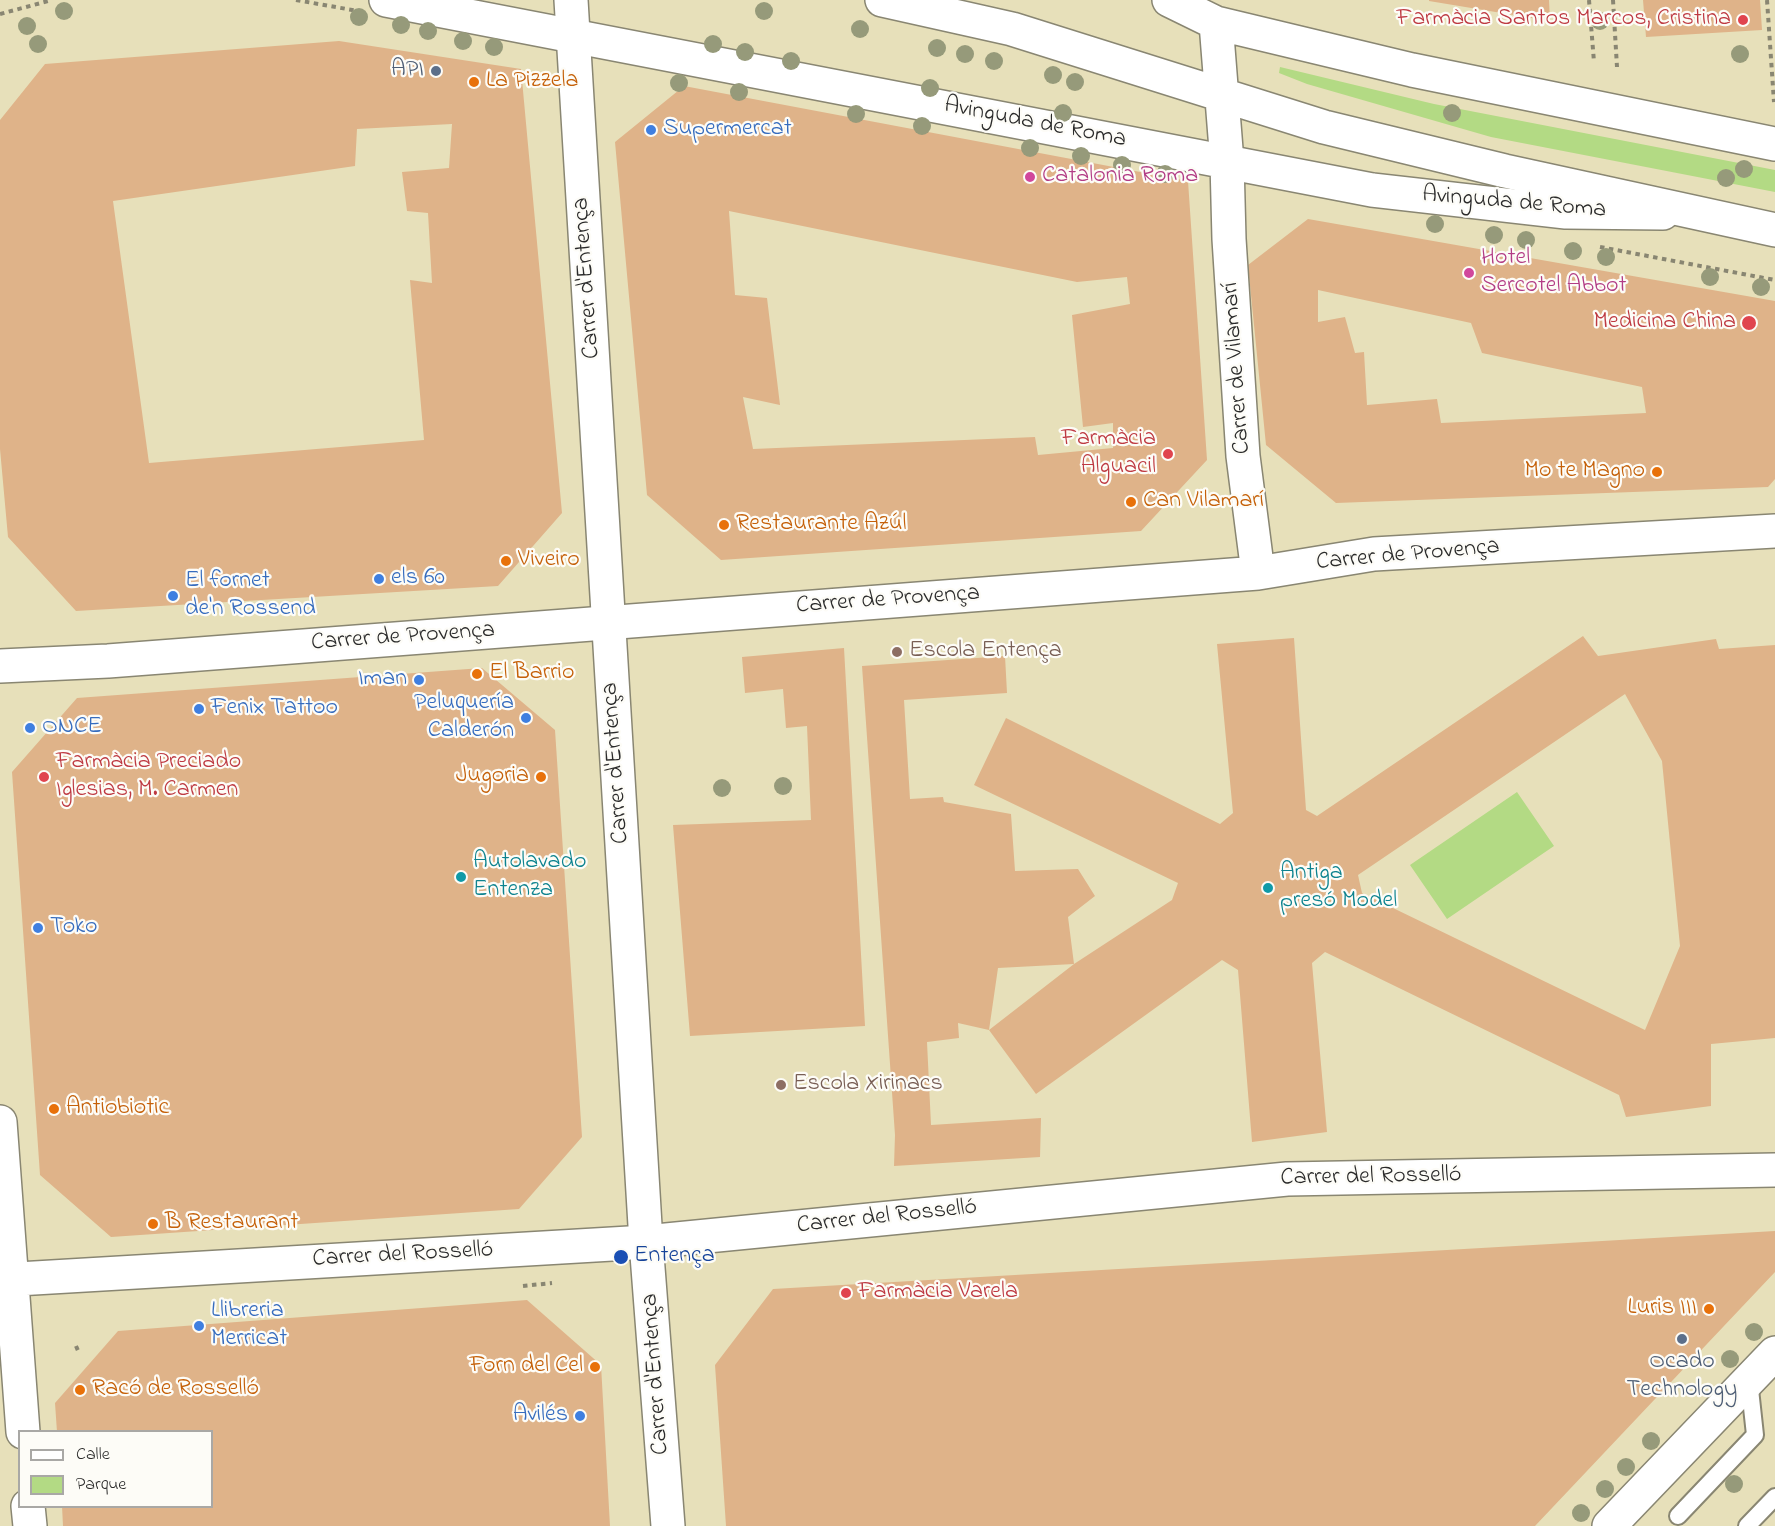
<!DOCTYPE html>
<html>
<head>
<meta charset="utf-8">
<style>
  body { margin:0 }
  #map { position:relative; width:1775px; height:1526px; overflow:hidden; background:#e7e0ba; font-family:"Indie Flower",sans-serif }
  canvas { display:block }
  .legend { position:absolute; left:18px; top:1430px; width:195px; height:78px; box-sizing:border-box; background:#fdfcf7; border:2px solid #a9a8a5; margin:0; padding:8px 10px; list-style:none; font-size:18px; color:#2b2b2b }
  .legend li { display:flex; align-items:center; gap:12px; height:30px }
  .legend b { width:30px; border:2px solid #a9a8a5 }
</style>
</head>
<body>
<div id="map">
<canvas width="1775" height="1526"></canvas>
<ul class="legend">
<li><b style="height:8px;background:#fff"></b>Calle</li>
<li><b style="height:16px;background:#b3da84"></b>Parque</li>
</ul>
</div>
<script>
const context = document.querySelector('canvas').getContext('2d');
context.lineJoin = 'round';
function fill(path, color) {
  context.fillStyle = color;
  context.fill(path, 'evenodd');
}
function toPath(rows) {
  const path = new Path2D();
  for (const r of rows) {
    path.moveTo(r[0], r[1]);
    for (let i = 2; i < r.length; i += 2) path.lineTo(r[i], r[i + 1]);
  }
  return path;
}
function trace(path, color, width, dash) {
  context.strokeStyle = color;
  context.lineWidth = width;
  context.lineCap = dash ? 'butt' : 'round';
  context.setLineDash(dash || []);
  context.stroke(path);
}
function write(font, color, halo, rows, align = 'center') {
  context.font = font + ' "Indie Flower",sans-serif';
  context.lineWidth = 4.5;
  context.setLineDash([]);
  context.textBaseline = 'middle';
  context.strokeStyle = halo;
  context.fillStyle = color;
  for (const [text, x, y, turn = 0] of rows) {
    context.save();
    context.translate(x, y);
    context.rotate((+turn || 0) * Math.PI / 180);
    context.textAlign = isNaN(turn) ? turn : align;
    if (halo) context.strokeText(text, 0, 0);
    context.fillText(text, 0, 0);
    context.restore();
  }
}
fill(toPath([
  [1280,67,1434,104,1775,170,1775,192,1491,137,1307,84,1279,73],
  [1517,792,1554,846,1447,919,1410,865]
]), '#b3da84');
fill(toPath([
  [1429,0,1549,0,1550,21,1429,1],
  [1643,0,1760,0,1762,30,1646,37],
  [339,41,521,69,562,513,498,586,76,611,8,537,0,449,0,120,45,64],
  [452,124,449,168,402,172,407,211,428,213,432,283,410,280,424,440,149,463,113,201,355,166,357,129],
  [684,86,1188,181,1207,460,1141,531,721,560,647,495,615,142],
  [729,211,1077,282,1127,277,1130,304,1072,315,1083,427,1113,423,1113,448,1038,455,1035,437,753,449,743,397,780,405,767,298,735,295],
  [1308,219,1775,301,1775,479,1768,487,1336,503,1266,445,1248,265],
  [1318,290,1471,323,1482,353,1642,387,1646,413,1441,423,1437,399,1367,405,1364,352,1355,353,1345,317,1318,322],
  [1583,636,1598,656,1716,639,1719,649,1775,645,1775,1038,1711,1044,1711,1106,1626,1117,1619,1095,1325,952,1312,963,1327,1132,1252,1142,1238,970,1222,960,1036,1094,989,1030,1074,964,1172,900,1178,883,974,785,1006,718,1220,824,1233,813,1217,644,1294,638,1306,810,1317,816],
  [1625,694,1662,761,1680,946,1645,1030,1362,893,1358,875],
  [844,648,865,1026,690,1036,673,825,811,820,807,726,786,728,783,689,745,693,742,657],
  [1005,656,1007,693,904,700,910,799,943,797,944,802,1011,814,1015,871,1078,869,1095,896,1068,917,1074,964,998,968,989,1030,958,1023,959,1038,927,1042,931,1125,1041,1118,1040,1157,894,1166,895,1135,862,666],
  [482,668,555,730,582,1137,519,1209,111,1237,40,1175,12,772,77,698],
  [1775,1231,1775,1272,1535,1526,726,1526,715,1365,773,1289],
  [527,1300,601,1365,610,1526,63,1526,62,1506,212,1506,212,1432,57,1432,55,1403,118,1331]
]), '#dfb389');
const service = toPath([
  [1678,1516,1755,1435,1749,1380],
  [1747,1526,1775,1497]
]);
const minor = toPath([
  [386,0,1372,190,1566,212,1663,213],
  [1227,162,1229,239,1243,456,1258,573],
  [0,666,108,661,1258,573,1374,554,1775,531],
  [0,1122,23,1432],
  [0,1280,646,1242,1287,1179,1775,1170],
  [28,1506,30,1526]
]);
const tertiary = toPath([
  [882,0,1012,29,1324,127,1505,171,1775,230],
  [1169,0,1216,23,1412,70,1775,144],
  [1216,23,1227,162]
]);
const secondary = toPath([
  [571,0,646,1242,668,1526],
  [1609,1526,1775,1353]
]);
trace(service, '#898672', 20);
trace(minor, '#898672', 36);
trace(tertiary, '#898672', 36);
trace(secondary, '#898672', 36);
trace(toPath([
  [296,0,358,11],
  [1589,0,1594,62],
  [1613,0,1617,67],
  [1767,0,1774,102],
  [0,14,52,0],
  [1600,247,1775,280],
  [523,1286,552,1283],
  [76,1346,79,1353]
]), '#898672', 4, [4.5, 4.5]);
trace(service, '#fff', 16);
trace(minor, '#fff', 33);
trace(tertiary, '#fff', 33);
trace(secondary, '#fff', 33);
context.fillStyle = '#969a7a';
for (const [x, y] of [
  [64,11],
  [764,11],
  [359,17],
  [1600,21],
  [401,25],
  [27,26],
  [860,29],
  [428,31],
  [463,41],
  [38,44],
  [713,44],
  [494,47],
  [937,48],
  [745,52],
  [965,54],
  [1740,54],
  [791,61],
  [994,61],
  [1053,75],
  [1075,82],
  [679,83],
  [930,88],
  [739,92],
  [1063,113],
  [1452,113],
  [856,114],
  [922,126],
  [1030,148],
  [1081,156],
  [1122,165],
  [1744,169],
  [1165,174],
  [1726,178],
  [1435,224],
  [1494,235],
  [1526,240],
  [1573,251],
  [1606,257],
  [1710,277],
  [1761,287],
  [783,786],
  [722,788],
  [1754,1332],
  [1730,1359],
  [1651,1441],
  [1626,1467],
  [1734,1484],
  [1605,1489],
  [1581,1513]
]) {
  context.beginPath();
  context.arc(x, y, 9, 0, 2 * Math.PI);
  context.fill();
}
for (const [x, y, r, color] of [
  [1743,20,6,"#e0444e"],
  [436,71,6,"#5c6f8a"],
  [474,82,6,"#e8710a"],
  [651,130,6,"#3f7fe0"],
  [1030,177,6,"#d1479c"],
  [1469,273,6,"#d1479c"],
  [1749,323,8,"#e0444e"],
  [1168,454,6,"#e0444e"],
  [1657,472,6,"#e8710a"],
  [1131,502,6,"#e8710a"],
  [724,525,6,"#e8710a"],
  [506,561,6,"#e8710a"],
  [379,579,6,"#3f7fe0"],
  [173,596,6,"#3f7fe0"],
  [897,652,6,"#8d6e63"],
  [477,674,6,"#e8710a"],
  [419,680,6,"#3f7fe0"],
  [199,709,6,"#3f7fe0"],
  [526,718,6,"#3f7fe0"],
  [30,728,6,"#3f7fe0"],
  [44,777,6,"#e0444e"],
  [541,777,6,"#e8710a"],
  [461,877,6,"#0f9aa8"],
  [1268,888,6,"#0f9aa8"],
  [38,928,6,"#3f7fe0"],
  [781,1085,6,"#8d6e63"],
  [54,1109,6,"#e8710a"],
  [153,1224,6,"#e8710a"],
  [621,1257,8,"#1a4fb4"],
  [846,1293,6,"#e0444e"],
  [1709,1309,6,"#e8710a"],
  [199,1326,6,"#3f7fe0"],
  [1682,1339,6,"#5c6f8a"],
  [595,1367,6,"#e8710a"],
  [80,1390,6,"#e8710a"],
  [580,1416,6,"#3f7fe0"]
]) {
  const dot = new Path2D();
  dot.arc(x, y, r, 0, 2 * Math.PI);
  context.fillStyle = color;
  context.fill(dot);
  trace(dot, '#fdfcf7', 2);
}
write('24px', '#be3a42', '#fdfcf7', [
  ["Farmàcia Santos Marcos, Cristina",1731,20],
  ["Medicina China",1736,323],
  ["Farmàcia",1156,440],
  ["Alguacil",1156,468],
  ["Farmàcia Preciado",56,763,"left"],
  ["Iglesias, M. Carmen",56,791,"left"],
  ["Farmàcia Varela",858,1293,"left"]
], 'right');
write('24px', '#4e5e75', '#fdfcf7', [
  ["API",424,71],
  ["Ocado",1682,1363,"center"],
  ["Technology",1682,1391,"center"]
], 'right');
write('24px', '#c56008', '#fdfcf7', [
  ["La Pizzela",486,82],
  ["Mo te Magno",1645,472,"right"],
  ["Can Vilamarí",1143,502],
  ["Restaurante Azúl",736,525],
  ["Viveiro",518,561],
  ["El Barrio",489,674],
  ["Jugoria",529,777,"right"],
  ["Antiobiotic",66,1109],
  ["B Restaurant",165,1224],
  ["Luris III",1697,1309,"right"],
  ["Forn del Cel",583,1367,"right"],
  ["Racó de Rosselló",92,1390]
], 'left');
write('24px', '#2b2b2b', '#fdfcf7', [
  ["Avinguda de Roma",1035,124,11],
  ["Avinguda de Roma",1514,204,5],
  ["Carrer d'Entença",588,278,-94],
  ["Carrer de Vilamarí",1238,368,-94],
  ["Carrer de Provença",1408,556,-5],
  ["Carrer de Provença",888,601,-4],
  ["Carrer de Provença",403,638,-4],
  ["Carrer d'Entença",617,763,-94],
  ["Carrer del Rosselló",1371,1178,-1],
  ["Carrer del Rosselló",887,1218,-6],
  ["Carrer del Rosselló",403,1256,-3],
  ["Carrer d'Entença",657,1374,-94]
]);
write('24px', '#366cbe', '#fdfcf7', [
  ["Supermercat",663,130],
  ["els 60",391,579],
  ["El fornet",185,582],
  ["de'n Rossend",185,610],
  ["Iman",407,680,"right"],
  ["Peluquería",514,704,"right"],
  ["Calderón",514,732,"right"],
  ["Fenix Tattoo",211,709],
  ["ONCE",42,728],
  ["Toko",50,928],
  ["Llibreria",211,1312],
  ["Merricat",211,1340],
  ["Avilés",568,1416,"right"]
], 'left');
write('24px', '#b23c85', '#fdfcf7', [
  ["Catalonia Roma",1042,177],
  ["Hotel",1481,259],
  ["Sercotel Abbot",1481,287]
], 'left');
write('24px', '#785e54', '#fdfcf7', [
  ["Escola Entença",909,652],
  ["Escola Xirinacs",793,1085]
], 'left');
write('24px', '#0d838f', '#fdfcf7', [
  ["Autolavado",473,863],
  ["Entenza",473,891],
  ["Antiga",1280,874],
  ["presó Model",1280,902]
], 'left');
write('24px', '#164399', '#fdfcf7', [
  ["Entença",634,1257]
], 'left');
</script>
</body>
</html>
